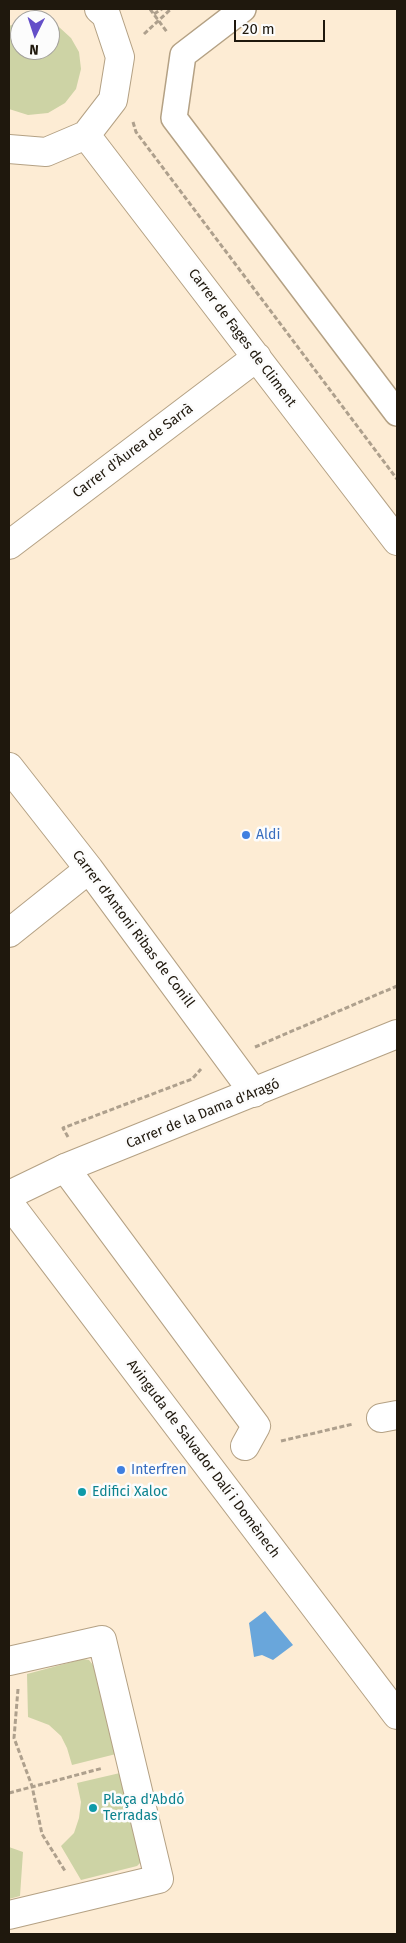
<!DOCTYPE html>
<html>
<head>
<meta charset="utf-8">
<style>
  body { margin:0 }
  #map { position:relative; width:406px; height:1943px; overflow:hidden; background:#fdecd4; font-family:"Fira Sans",sans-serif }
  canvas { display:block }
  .frame { position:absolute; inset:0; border:10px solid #1f180d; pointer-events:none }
  .north { position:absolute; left:10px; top:10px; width:50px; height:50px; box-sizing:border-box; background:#fcfcfc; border:1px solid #a4a19c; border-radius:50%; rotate:184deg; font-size:14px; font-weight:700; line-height:20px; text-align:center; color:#1f180d }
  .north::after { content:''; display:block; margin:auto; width:18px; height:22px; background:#644fc8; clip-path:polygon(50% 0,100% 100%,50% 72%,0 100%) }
  .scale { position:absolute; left:234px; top:20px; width:91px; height:22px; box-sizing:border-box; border:2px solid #1f180d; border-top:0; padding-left:6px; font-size:15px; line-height:18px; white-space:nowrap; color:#1f180d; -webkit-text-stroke:4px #fcfcfc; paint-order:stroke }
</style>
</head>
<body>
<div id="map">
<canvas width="406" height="1943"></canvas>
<div class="frame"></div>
<div class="north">N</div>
<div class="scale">20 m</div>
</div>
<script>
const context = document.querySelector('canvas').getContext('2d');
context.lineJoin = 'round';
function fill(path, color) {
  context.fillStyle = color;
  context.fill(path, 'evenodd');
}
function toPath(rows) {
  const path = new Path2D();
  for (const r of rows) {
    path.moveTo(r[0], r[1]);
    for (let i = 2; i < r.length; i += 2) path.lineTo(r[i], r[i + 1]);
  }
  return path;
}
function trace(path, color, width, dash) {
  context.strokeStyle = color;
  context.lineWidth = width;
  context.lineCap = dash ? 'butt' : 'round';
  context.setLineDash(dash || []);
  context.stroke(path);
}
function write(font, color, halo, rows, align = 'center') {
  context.font = font + ' "Fira Sans",sans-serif';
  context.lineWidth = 5;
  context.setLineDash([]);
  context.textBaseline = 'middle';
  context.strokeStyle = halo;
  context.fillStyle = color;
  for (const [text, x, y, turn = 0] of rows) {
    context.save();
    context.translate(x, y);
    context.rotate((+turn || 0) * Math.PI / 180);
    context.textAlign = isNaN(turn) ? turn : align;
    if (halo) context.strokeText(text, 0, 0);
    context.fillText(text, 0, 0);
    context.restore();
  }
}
fill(toPath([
  [20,22,20,50,50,50,50,23,59,27,71,38,79,52,81,69,76,89,65,103,48,113,28,115,9,109,9,26],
  [83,1659,89,1660,93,1665,116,1754,72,1765,67,1748,61,1736,49,1725,28,1717,27,1674],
  [120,1773,142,1858,140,1863,137,1866,81,1880,61,1846,74,1833,79,1818,81,1802,77,1783],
  [9,1847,23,1852,20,1896,9,1899]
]), '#cdd3a5');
fill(toPath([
  [265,1611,293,1645,273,1660,262,1655,254,1657,249,1623]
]), '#69a6db');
const pedestrian = toPath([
  [243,9,183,55,174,118,397,413]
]);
const minor = toPath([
  [86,135,397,541],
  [9,149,46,152,86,135,113,100,120,57,106,15,99,9],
  [9,545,257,357],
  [9,767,89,869,254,1093],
  [9,933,89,869],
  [65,1168,256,1426,245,1446],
  [381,1418,397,1415],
  [9,1661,102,1640,159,1879,9,1915]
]);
const tertiary = toPath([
  [9,1195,65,1168,397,1034]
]);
const secondary = toPath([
  [9,1203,397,1715]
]);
trace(pedestrian, '#b4a184', 28);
trace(minor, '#b4a184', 30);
trace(tertiary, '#b4a184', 30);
trace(secondary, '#b4a184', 30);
trace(toPath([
  [150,9,167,32],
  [154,14,162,9],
  [144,34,171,9],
  [133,122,136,132,397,479],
  [255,1047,397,986],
  [68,1137,63,1128,192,1079,201,1069],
  [281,1441,353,1424],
  [18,1689,14,1738,32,1786,42,1834,65,1871],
  [9,1793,103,1768]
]), '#aea08d', 3, [5, 2.5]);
trace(pedestrian, '#fff', 25);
trace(minor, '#fff', 28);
trace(tertiary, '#fff', 28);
trace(secondary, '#fff', 28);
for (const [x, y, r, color] of [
  [246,835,5,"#3f7fe0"],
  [121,1470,5,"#3f7fe0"],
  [82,1492,5,"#0f9aa8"],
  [93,1808,5,"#0f9aa8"]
]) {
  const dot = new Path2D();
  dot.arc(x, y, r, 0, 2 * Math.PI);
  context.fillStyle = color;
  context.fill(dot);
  trace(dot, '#fcfcfc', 2);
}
write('14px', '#1f180d', '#fcfcfc', [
  ["Carrer de Fages de Climent",242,338,53],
  ["Carrer d'Àurea de Sarrà",133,451,-37],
  ["Carrer d'Antoni Ribas de Conill",133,929,53],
  ["Carrer de la Dama d'Aragó",203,1114,-22],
  ["Avinguda de Salvador Dalí i Domènech",203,1459,53]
]);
write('14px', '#366cbe', '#fcfcfc', [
  ["Aldi",256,835],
  ["Interfren",131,1470]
], 'left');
write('14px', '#0d838f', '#fcfcfc', [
  ["Edifici Xaloc",92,1492],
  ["Plaça d'Abdó",103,1800],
  ["Terradas",103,1816]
], 'left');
</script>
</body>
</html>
